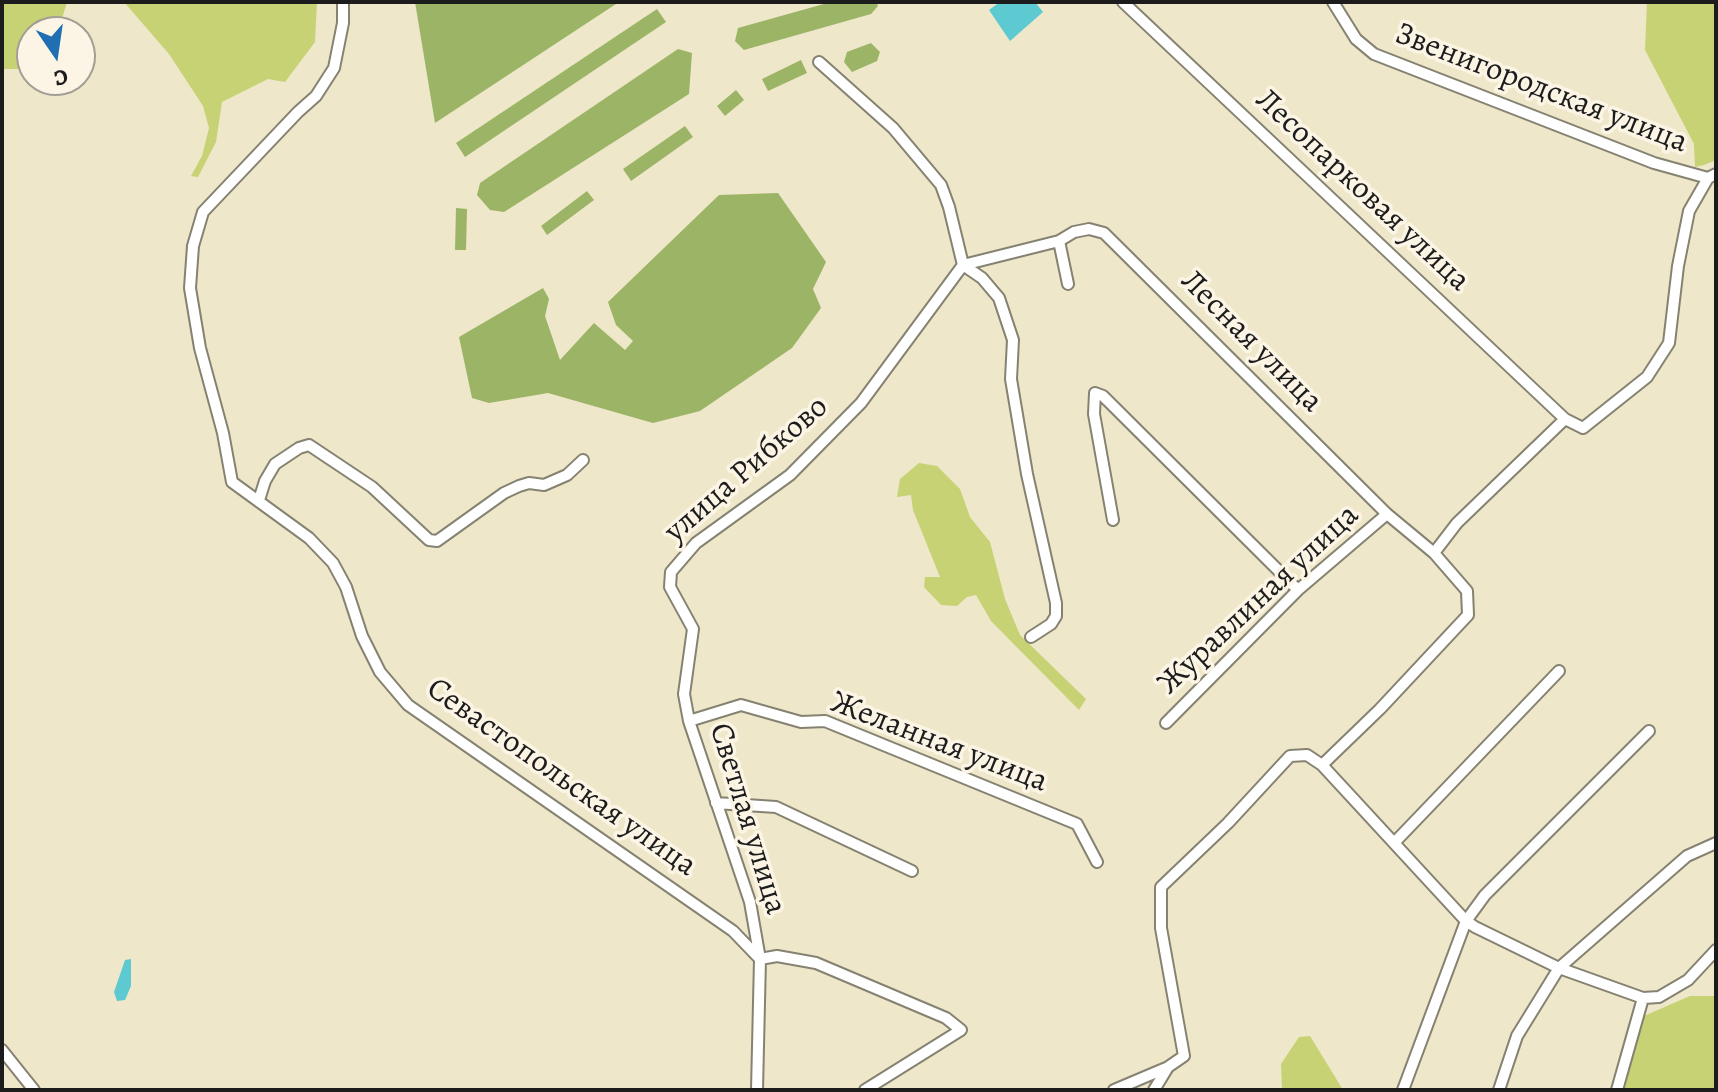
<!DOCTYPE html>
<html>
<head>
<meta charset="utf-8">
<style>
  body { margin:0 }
  #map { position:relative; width:1718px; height:1092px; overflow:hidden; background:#eee7c9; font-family:Alegreya,serif }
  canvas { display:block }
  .frame { position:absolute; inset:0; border:4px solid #1c1c1c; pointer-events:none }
  .north { position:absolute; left:16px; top:16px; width:80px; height:80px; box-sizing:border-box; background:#fcf5e5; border:2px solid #a29e95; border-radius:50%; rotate:167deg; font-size:22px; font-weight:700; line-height:32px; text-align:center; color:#1c1c1c }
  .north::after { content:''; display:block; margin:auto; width:28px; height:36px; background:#1f6fb2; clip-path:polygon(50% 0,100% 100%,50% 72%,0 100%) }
</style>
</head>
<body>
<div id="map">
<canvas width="1718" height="1092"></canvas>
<div class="frame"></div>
<div class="north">С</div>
</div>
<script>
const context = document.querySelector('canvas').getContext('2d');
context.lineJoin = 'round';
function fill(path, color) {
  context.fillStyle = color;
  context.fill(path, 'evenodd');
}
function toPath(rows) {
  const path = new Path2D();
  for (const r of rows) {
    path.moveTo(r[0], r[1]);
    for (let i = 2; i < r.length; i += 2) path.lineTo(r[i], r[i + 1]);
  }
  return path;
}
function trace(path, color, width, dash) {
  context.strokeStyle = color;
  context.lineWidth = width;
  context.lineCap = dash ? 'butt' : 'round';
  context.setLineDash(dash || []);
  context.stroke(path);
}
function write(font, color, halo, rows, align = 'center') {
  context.font = font + ' Alegreya,serif';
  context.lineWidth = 7;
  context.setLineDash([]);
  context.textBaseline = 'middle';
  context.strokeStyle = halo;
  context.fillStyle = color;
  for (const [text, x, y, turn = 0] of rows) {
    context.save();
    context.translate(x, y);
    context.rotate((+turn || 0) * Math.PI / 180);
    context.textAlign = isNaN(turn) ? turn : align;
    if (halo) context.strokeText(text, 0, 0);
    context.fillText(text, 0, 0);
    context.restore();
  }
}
fill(toPath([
  [2,2,67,2,58,32,32,32,32,69,2,69],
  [124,2,317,2,315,42,285,82,268,79,222,102,216,142,198,177,191,176,202,156,209,128,203,106,169,54],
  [1647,2,1716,2,1716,160,1704,165,1695,167,1694,144,1645,50],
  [919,463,937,466,960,489,970,517,990,542,1005,599,1020,635,1086,699,1079,710,991,621,976,595,967,597,957,606,941,605,924,587,925,577,940,577,913,510,911,495,897,497,900,479],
  [1690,996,1716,996,1716,1090,1624,1090,1644,1016],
  [1310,1036,1343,1090,1282,1090,1281,1064,1299,1037]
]), '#c6d274');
fill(toPath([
  [415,2,619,2,435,123],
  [831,2,876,2,878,6,871,14,744,50,735,41,738,28],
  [657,9,666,22,465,157,456,143],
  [871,43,880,52,877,61,852,72,844,62,847,52],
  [678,49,692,53,689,94,504,212,490,210,477,195,480,183],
  [801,60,807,73,768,91,762,79],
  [736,90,744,100,725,116,717,106],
  [685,126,693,137,631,181,623,169],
  [587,191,594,200,547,235,541,226],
  [778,193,826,262,813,289,821,308,792,348,700,411,653,423,548,393,489,403,472,398,459,337,543,288,549,299,545,316,560,360,594,323,625,350,633,341,616,325,608,302,719,195],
  [456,208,467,209,466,250,455,250]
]), '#9cb466');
fill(toPath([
  [1000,2,1035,2,1043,12,1010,41,989,10],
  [131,959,131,986,125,1000,117,1001,114,992,125,960]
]), '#5dcad1');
const street = toPath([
  [343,2,343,23,334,68,316,96,298,112,203,212,193,246,190,288,200,348,223,433,232,482,309,538,333,563,346,587,362,636,380,672,408,705,733,931,759,958],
  [1123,2,1565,419],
  [1333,2,1356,39,1374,54,1654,163,1708,178],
  [819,62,893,128,941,185,949,207,963,265,982,278,999,298,1013,340,1011,379,1027,474,1056,603,1056,616,1051,624,1031,637],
  [1059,241,1068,284],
  [259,500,265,481,275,464,299,448,309,445,372,487,429,540,437,541,504,493,519,486,529,483,544,485,567,475,583,460],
  [1113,520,1094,414,1095,393,1103,396,1298,590],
  [1434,553,1457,523,1565,419,1583,428,1647,377,1669,343,1678,266,1689,211,1708,178,1716,174],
  [689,721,741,705,801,722,825,721,1077,824,1097,862],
  [1166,723,1298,590,1387,514],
  [716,803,776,807,912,871],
  [1394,843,1559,671],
  [760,959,777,956,816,963,946,1018,961,1030,865,1090],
  [2,1050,34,1090],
  [757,1090,760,959,750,902,689,721,684,694,693,629,670,587,671,572,696,543,790,475,861,403,963,265,1059,241,1074,232,1089,229,1104,233,1387,514,1434,553,1467,591,1468,615,1380,709,1322,765],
  [1114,1090,1166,1068],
  [1154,1090,1168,1067,1184,1056,1161,928,1161,887,1228,823,1290,756,1307,755,1322,765,1466,921,1475,927,1559,968,1643,998],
  [1403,1090,1466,921,1485,895,1649,731],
  [1499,1090,1517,1036,1559,968,1687,856,1716,843],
  [1617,1090,1643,998,1659,997,1688,980,1716,950]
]);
trace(street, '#858272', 14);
trace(street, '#fff', 10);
write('32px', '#1c1c1c', '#fcf5e5', [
  ["Звенигородская улица",1541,89,21],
  ["Лесопарковая улица",1362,191,43],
  ["Лесная улица",1251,342,45],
  ["улица Рибково",747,470,-41],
  ["Журавлиная улица",1259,600,-43],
  ["Желанная улица",939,743,21],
  ["Севастопольская улица",561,778,35],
  ["Светлая улица",747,819,73]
]);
</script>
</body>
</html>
